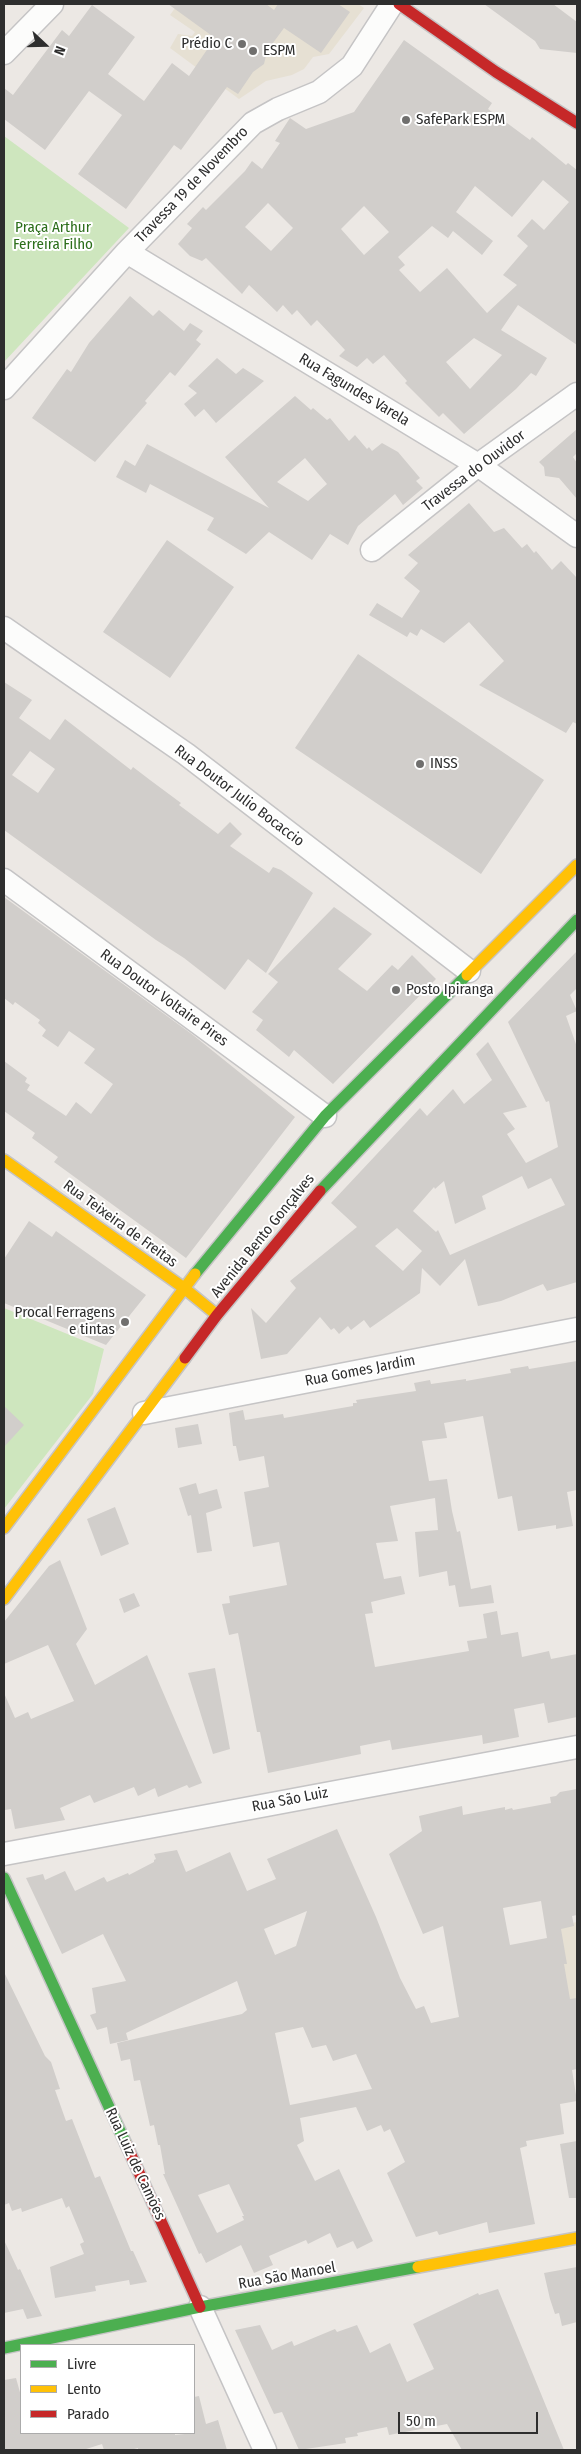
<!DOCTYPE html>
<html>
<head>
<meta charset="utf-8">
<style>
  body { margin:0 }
  #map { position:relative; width:581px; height:2454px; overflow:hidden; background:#ece8e4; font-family:"Fira Sans Condensed",sans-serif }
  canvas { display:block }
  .frame { position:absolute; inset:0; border:5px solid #2e2e2e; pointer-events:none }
  .legend { position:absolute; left:20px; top:2344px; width:175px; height:90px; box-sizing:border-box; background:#fff; border:1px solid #ababab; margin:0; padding:6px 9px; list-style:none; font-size:15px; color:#2e2e2e }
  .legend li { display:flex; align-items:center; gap:10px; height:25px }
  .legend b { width:25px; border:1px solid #ababab }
  .north { position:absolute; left:20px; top:20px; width:50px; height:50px; -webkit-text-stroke:4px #fff; paint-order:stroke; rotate:111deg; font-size:14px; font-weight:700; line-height:20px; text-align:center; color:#2e2e2e }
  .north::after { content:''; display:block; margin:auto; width:18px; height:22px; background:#2e2e2e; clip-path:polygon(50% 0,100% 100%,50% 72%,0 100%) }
  .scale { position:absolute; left:398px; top:2412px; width:140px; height:22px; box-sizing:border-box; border:2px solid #2e2e2e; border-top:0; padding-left:6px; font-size:15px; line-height:18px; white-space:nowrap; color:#2e2e2e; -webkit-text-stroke:4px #fff; paint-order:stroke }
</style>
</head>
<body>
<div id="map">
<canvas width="581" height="2454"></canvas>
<div class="frame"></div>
<ul class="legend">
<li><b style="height:6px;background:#4caf50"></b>Livre</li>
<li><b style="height:6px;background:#ffc107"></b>Lento</li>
<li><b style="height:6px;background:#c62828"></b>Parado</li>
</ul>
<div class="north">N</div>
<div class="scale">50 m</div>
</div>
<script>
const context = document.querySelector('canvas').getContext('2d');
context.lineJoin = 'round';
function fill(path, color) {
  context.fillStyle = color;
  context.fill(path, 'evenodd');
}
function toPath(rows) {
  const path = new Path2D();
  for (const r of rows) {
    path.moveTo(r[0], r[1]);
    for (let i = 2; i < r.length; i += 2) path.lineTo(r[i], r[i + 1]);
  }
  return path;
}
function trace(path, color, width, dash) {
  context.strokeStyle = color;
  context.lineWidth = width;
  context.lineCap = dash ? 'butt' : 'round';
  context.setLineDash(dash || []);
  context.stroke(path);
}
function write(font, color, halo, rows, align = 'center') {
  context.font = font + ' "Fira Sans Condensed",sans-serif';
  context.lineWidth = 4;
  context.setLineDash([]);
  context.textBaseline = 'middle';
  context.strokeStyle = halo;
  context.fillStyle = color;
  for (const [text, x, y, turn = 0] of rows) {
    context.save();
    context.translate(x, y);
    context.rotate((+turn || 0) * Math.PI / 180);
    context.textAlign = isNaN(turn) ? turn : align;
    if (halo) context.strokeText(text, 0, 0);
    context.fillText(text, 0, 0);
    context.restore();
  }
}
fill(toPath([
  [178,4,358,4,364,8,329,54,313,57,304,69,292,75,266,81,239,99,170,48,178,34,192,36,195,32,170,15],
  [577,1922,577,2060,552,1927]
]), '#e6e0d3');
fill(toPath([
  [4,136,129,228,4,362],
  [4,1308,104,1349,93,1394,4,1509]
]), '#cee6be');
fill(toPath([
  [168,4,266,4,274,10,278,4,338,4,350,12,321,53,284,28,267,51,264,64,253,72,238,94,227,87,181,150,174,145,126,209,78,174,122,115,89,91,45,150,4,119,4,88,13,95,62,30,69,36,92,5,135,37,108,74,144,101,172,63,189,76,215,38],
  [484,4,553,4,577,22,577,53,540,49,535,41],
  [404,40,492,103,488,109,530,140,532,137,566,165,568,163,577,170,577,345,518,305,501,330,547,358,536,376,531,373,516,389,464,434,443,413,439,417,405,383,407,381,384,355,373,364,367,358,357,367,339,356,345,350,317,320,311,326,297,310,292,315,283,305,277,312,249,285,242,294,206,258,202,261,190,256,178,244,192,228,187,224,203,207,206,210,245,171,252,161,262,169,280,143,275,141,290,118,306,129,354,112],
  [543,180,569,202,544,230,532,219,517,236,528,246,503,275,517,285,487,313,447,268,420,292,399,270,405,265,398,257,432,226,448,238,453,231,482,255,493,241,456,212,475,186,512,217],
  [268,203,293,228,271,251,245,227],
  [364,206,389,232,364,255,341,229],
  [474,338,502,355,470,389,446,362],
  [130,296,153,316,159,310,184,331,190,323,203,331,196,340,201,344,175,376,170,372,145,401,147,403,95,462,32,418,67,369,71,372,89,343],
  [217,358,236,374,243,368,264,381,216,423,204,409,195,417,184,404,197,393,188,386],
  [295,396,311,410,313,408,327,420,330,418,349,441,355,435,367,449,369,447,372,451,382,443,398,452,420,478,416,481,423,488,403,505,395,494,358,526,348,545,330,534,312,560,269,532,246,554,207,530,214,518,150,484,146,493,116,477,125,460,135,466,147,444,269,508,225,457],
  [305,458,327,484,308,501,277,482],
  [577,429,577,453,573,457,577,463,577,499,559,478,545,476,544,467,539,462],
  [469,503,494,532,504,528,522,548,527,544,534,553,536,551,552,570,561,561,577,578,577,724,573,722,566,733,479,685,504,661,469,622,444,643,421,629,417,636,410,632,407,637,369,615,377,603,402,618,420,591,404,578,418,563,408,555],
  [167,540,234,587,170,678,103,632],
  [358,654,544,780,481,874,295,748],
  [4,682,32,700,19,718,50,740,65,719,131,770,133,767,150,780,181,803,179,805,218,834,230,822,242,834,230,846,269,873,273,867,281,870,313,893,266,973,248,959,225,990,184,958,156,940,4,830],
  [30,751,55,769,38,793,12,775],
  [4,897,193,1035,295,1117,186,1258,54,1162,58,1157,32,1138,35,1133,4,1111,4,1061,27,1078,25,1082,30,1085,27,1090,66,1116,76,1102,91,1114,113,1084,84,1063,95,1049,69,1031,58,1047,42,1036,46,1030,38,1023,40,1020,15,1002,13,1005,4,998],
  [334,907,372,934,338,969,367,991,392,965,398,970,412,955,436,979,333,1084,294,1050,289,1057,256,1030,263,1020,252,1012,278,982,268,974],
  [577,951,577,988,570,995,577,1011,566,1016,577,1047,577,1282,547,1291,543,1284,501,1301,478,1306,465,1259,440,1286,422,1268,420,1293,370,1328,364,1320,351,1330,348,1326,339,1334,334,1328,331,1330,320,1317,287,1354,261,1359,251,1308,266,1323,296,1288,290,1281,357,1227,331,1203,420,1108,427,1116,453,1089,464,1104,492,1080,476,1054,488,1042,527,1107,503,1113,515,1129,507,1134,526,1163,558,1147,549,1101,546,1102,508,1022],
  [522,1176,528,1189,551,1178,565,1205,450,1255,438,1230,436,1232,413,1211,434,1187,435,1189,444,1181,455,1224,486,1209,482,1196],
  [397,1228,422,1251,403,1271,375,1246],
  [29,1221,52,1237,56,1231,146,1295,106,1345,4,1303,4,1259],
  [577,1361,577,1490,567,1492,573,1526,556,1529,556,1525,518,1531,512,1496,498,1499,483,1416,444,1423,447,1438,422,1441,429,1481,447,1479,452,1511,457,1532,460,1531,471,1589,491,1585,494,1603,459,1607,455,1585,449,1586,447,1571,419,1577,415,1532,438,1530,435,1498,390,1506,398,1541,376,1543,384,1579,401,1576,405,1594,371,1602,373,1613,365,1614,375,1667,469,1651,467,1641,487,1638,483,1614,497,1611,501,1635,518,1632,522,1657,549,1651,551,1659,577,1654,577,1717,548,1723,544,1703,514,1709,519,1737,483,1744,482,1735,392,1750,390,1740,360,1746,361,1754,268,1773,260,1732,257,1732,238,1633,229,1635,222,1604,230,1603,229,1596,287,1585,279,1542,253,1547,244,1492,269,1487,264,1456,239,1461,236,1446,233,1446,229,1413,243,1410,245,1420,283,1414,284,1418,353,1406,353,1403,357,1403,356,1400,416,1391,414,1383,430,1380,431,1384,466,1379,466,1381,511,1373,510,1369,528,1366,529,1369],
  [4,1406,24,1425,4,1447],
  [198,1424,202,1444,178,1448,175,1428],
  [196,1483,199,1494,217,1489,222,1508,206,1513,212,1551,197,1553,191,1515,188,1516,179,1488],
  [115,1507,129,1544,101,1556,87,1519],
  [60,1560,87,1629,76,1644,95,1685,147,1655,202,1783,189,1788,187,1785,158,1797,155,1788,138,1796,134,1787,94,1803,90,1795,60,1808,65,1820,15,1829,11,1809,5,1810,4,1803,4,1693,15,1718,28,1712,31,1719,74,1701,48,1645,4,1664,4,1622,49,1566],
  [134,1593,140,1606,124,1613,119,1599],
  [215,1668,230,1749,213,1754,188,1673],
  [577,1789,577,1915,572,1916,574,1926,561,1929,567,1964,564,1964,570,1999,577,1998,577,2069,572,2070,577,2101,560,2104,564,2134,526,2141,527,2146,520,2148,535,2224,489,2233,487,2222,439,2235,437,2231,416,2237,387,2173,405,2162,390,2129,384,2132,381,2125,367,2131,356,2107,300,2118,304,2141,297,2145,315,2181,339,2169,373,2241,357,2249,353,2241,337,2248,330,2233,308,2244,306,2240,269,2256,273,2265,254,2273,241,2245,206,2263,201,2253,199,2254,163,2174,165,2174,160,2145,158,2145,154,2125,150,2126,140,2080,134,2081,130,2059,121,2061,117,2043,242,2014,247,2010,237,1981,126,2033,128,2040,110,2044,107,2027,97,2030,90,2015,96,2013,92,1988,126,1981,103,1934,62,1954,26,1878,43,1874,45,1880,65,1871,75,1891,104,1877,107,1882,128,1873,129,1875,154,1862,154,1860,156,1859,154,1854,177,1850,186,1872,230,1852,247,1891,276,1879,267,1859,337,1829,376,1917,400,1978,416,2009,424,2006,431,2023,459,2017,443,1926,423,1934,389,1854,422,1831,419,1816,462,1806,463,1815,505,1807,505,1810,512,1808,513,1810,551,1803,550,1797,556,1796,560,1792],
  [541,1901,547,1938,510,1945,503,1908],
  [307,1911,296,1946,275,1955,264,1929],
  [303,2027,312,2048,326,2045,333,2061,356,2054,372,2089,290,2105,275,2033],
  [229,2184,244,2216,242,2216,244,2220,217,2233,198,2195],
  [4,1972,45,2056,51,2062,60,2089,55,2090,66,2121,72,2119,95,2178,100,2176,131,2251,133,2251,147,2282,130,2285,129,2280,95,2286,96,2291,55,2298,50,2267,84,2254,80,2244,84,2242,69,2206,66,2208,62,2198,22,2212,21,2208,12,2211,9,2203,4,2205],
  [577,2141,577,2198,569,2198,560,2144],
  [4,2240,18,2270,20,2269,42,2316,27,2319,23,2309,4,2313],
  [577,2267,577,2322,562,2326,559,2313,555,2314,550,2299,544,2273],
  [498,2289,564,2450,462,2450,447,2424,389,2435,387,2427,357,2433,358,2436,345,2438,346,2443,299,2450,282,2412,274,2414,235,2330,260,2325,272,2350,292,2341,294,2346,335,2329,337,2332,357,2325,370,2353,390,2343,407,2382,434,2369,413,2324,478,2293,479,2295],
  [16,2378,21,2396,21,2433,175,2433,175,2435,194,2433,194,2397,199,2396,206,2424,218,2420,227,2450,138,2450,138,2448,130,2450,104,2450,102,2444,83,2450,4,2450,4,2380]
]), '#d1cecb');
const street = toPath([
  [4,53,52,4],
  [127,252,478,465,577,536],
  [4,388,127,252,253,123,278,109,319,92,352,66,392,4],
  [372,550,478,465,577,394],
  [4,628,186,754,469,971],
  [4,880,325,1116],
  [144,1413,577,1329],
  [4,1854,577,1747],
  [200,2307,265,2450]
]);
const fast = toPath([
  [320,1191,577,920],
  [195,1274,325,1116,467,975],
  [4,1878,126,2144],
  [4,2348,200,2307,418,2267]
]);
const slow = toPath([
  [467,975,577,865],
  [4,1160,184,1288,217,1315],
  [4,1528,195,1274],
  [4,1599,185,1358],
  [418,2267,577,2238]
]);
const jam = toPath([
  [399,4,496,72,577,123],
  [185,1358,217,1315,320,1191],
  [126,2144,200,2307]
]);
trace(street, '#c5c4c5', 25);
trace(fast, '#c5c4c5', 14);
trace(slow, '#c5c4c5', 14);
trace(jam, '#c5c4c5', 14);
trace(street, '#fcfcfb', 22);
trace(fast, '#4caf50', 11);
trace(slow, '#ffc107', 11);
trace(jam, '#c62828', 11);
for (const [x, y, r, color] of [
  [242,44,5,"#706f6e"],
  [253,51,5,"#706f6e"],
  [406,120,5,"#706f6e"],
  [420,764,5,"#706f6e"],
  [396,990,5,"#706f6e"],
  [125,1322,5,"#706f6e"]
]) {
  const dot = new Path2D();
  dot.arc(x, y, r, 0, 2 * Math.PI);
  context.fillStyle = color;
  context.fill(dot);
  trace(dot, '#fff', 2);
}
write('15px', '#2e2e2e', '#fff', [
  ["Prédio C",232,44,"right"],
  ["ESPM",263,51],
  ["SafePark ESPM",416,120],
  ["INSS",430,764],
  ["Posto Ipiranga",406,990],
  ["Procal Ferragens",115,1313,"right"],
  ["e tintas",115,1330,"right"]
], 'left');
write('15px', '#2e2e2e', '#fff', [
  ["Travessa 19 de Novembro",192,185,-46],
  ["Rua Fagundes Varela",354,390,31],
  ["Travessa do Ouvidor",474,471,-37],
  ["Rua Doutor Julio Bocaccio",239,796,37],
  ["Rua Doutor Voltaire Pires",164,998,36],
  ["Rua Teixeira de Freitas",120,1224,36],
  ["Avenida Bento Gonçalves",263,1236,-51],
  ["Rua Gomes Jardim",360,1371,-11],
  ["Rua São Luiz",290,1800,-11],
  ["Rua Luiz de Camões",135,2164,65],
  ["Rua São Manoel",287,2276,-10]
]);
write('15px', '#2c6e1b', '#fff', [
  ["Praça Arthur",53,228],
  ["Ferreira Filho",53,245]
]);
</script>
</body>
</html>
